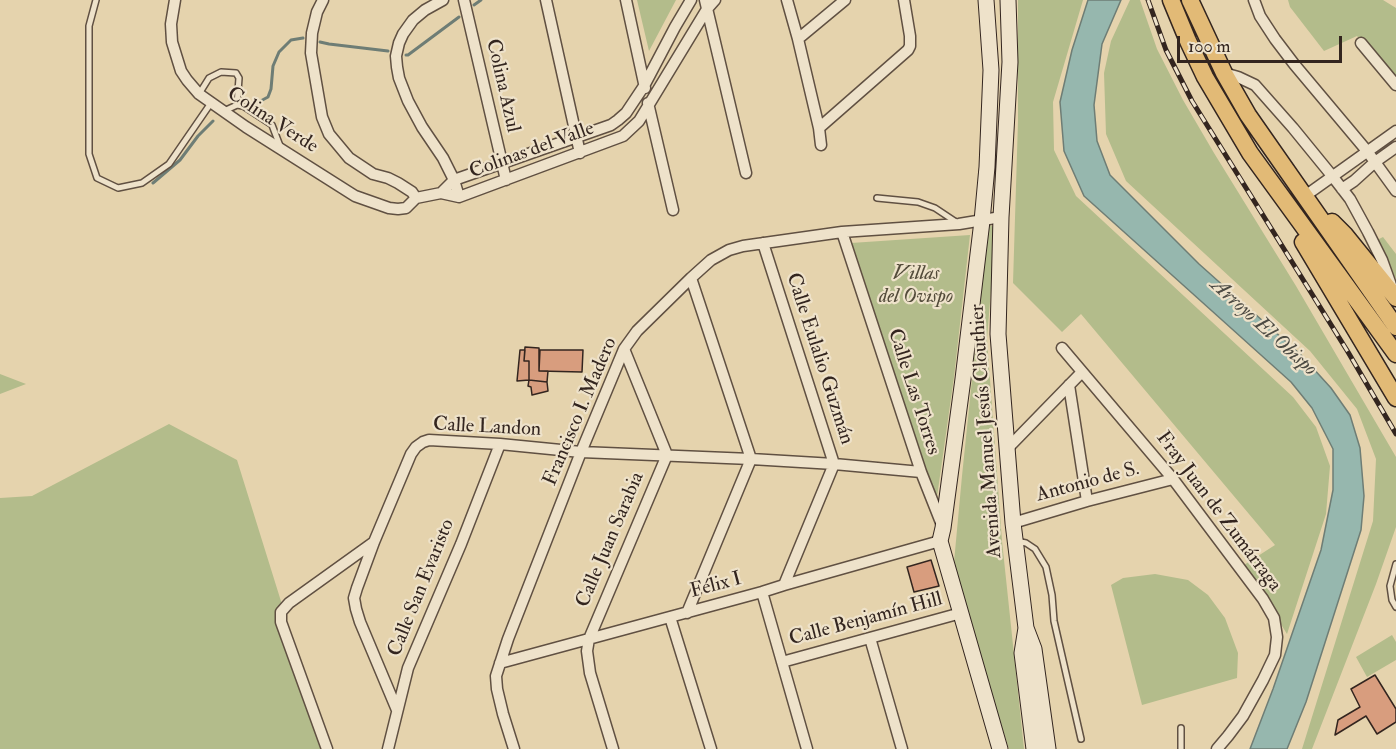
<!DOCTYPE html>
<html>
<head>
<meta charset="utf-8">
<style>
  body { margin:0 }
  #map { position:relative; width:1396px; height:749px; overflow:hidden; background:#e5d3ad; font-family:"IM FELL Double Pica",serif }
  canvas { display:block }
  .scale { position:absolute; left:1177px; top:36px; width:165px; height:27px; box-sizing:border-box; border:3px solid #33251f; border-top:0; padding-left:8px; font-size:18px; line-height:21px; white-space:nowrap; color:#33251f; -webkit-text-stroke:4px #eee2ca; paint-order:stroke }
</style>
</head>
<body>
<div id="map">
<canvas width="1396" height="749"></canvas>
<div class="scale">100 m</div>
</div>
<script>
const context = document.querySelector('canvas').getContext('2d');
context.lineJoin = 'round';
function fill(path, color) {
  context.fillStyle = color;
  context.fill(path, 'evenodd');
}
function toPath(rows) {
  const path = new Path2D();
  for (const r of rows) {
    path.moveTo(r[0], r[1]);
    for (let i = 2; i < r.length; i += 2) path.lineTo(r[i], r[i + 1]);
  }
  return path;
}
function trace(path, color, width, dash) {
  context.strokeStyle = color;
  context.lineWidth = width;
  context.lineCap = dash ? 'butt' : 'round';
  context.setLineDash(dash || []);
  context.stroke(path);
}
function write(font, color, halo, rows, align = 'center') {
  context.font = font + ' "IM FELL Double Pica",serif';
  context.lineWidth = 4.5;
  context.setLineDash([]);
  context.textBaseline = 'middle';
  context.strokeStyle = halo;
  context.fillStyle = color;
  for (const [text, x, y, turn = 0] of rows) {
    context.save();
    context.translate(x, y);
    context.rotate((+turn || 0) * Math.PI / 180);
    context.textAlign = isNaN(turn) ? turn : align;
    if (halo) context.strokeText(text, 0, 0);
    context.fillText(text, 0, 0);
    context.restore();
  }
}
fill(toPath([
  [637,0,676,0,649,51],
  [1018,0,1083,0,1053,102,1054,150,1076,196,1293,397,1316,427,1330,466,1326,514,1287,634,1244,565,1275,545,1081,314,1062,332,1013,283,1018,121],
  [1130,0,1140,0,1157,49,1183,100,1214,153,1296,286,1396,457,1396,527,1376,584,1312,749,1302,749,1373,521,1376,459,1357,409,1310,351,1126,181,1106,134,1104,73,1111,41],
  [1288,0,1383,0,1396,8,1396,81,1357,36,1324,51,1290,7],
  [988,225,996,227,987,339,1002,541,1024,749,1009,749,953,573,962,476],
  [970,235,954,377,936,504,851,243],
  [1383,237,1396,254,1396,279,1375,241],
  [0,374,26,384,0,394],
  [169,424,237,460,327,749,0,749,0,498,32,496],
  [1155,574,1188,580,1208,595,1225,618,1238,653,1237,678,1142,705,1111,585,1123,578],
  [1392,635,1396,642,1396,660,1367,677,1356,657]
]), '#b3bc8b');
const water = toPath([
  [1088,0,1121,0,1102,44,1094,105,1097,141,1110,175,1199,264,1301,355,1331,388,1350,415,1360,448,1364,496,1361,530,1306,702,1287,749,1250,749,1273,689,1321,550,1333,490,1333,449,1312,408,1291,382,1084,196,1064,151,1060,102,1072,50,1088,0]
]);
fill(water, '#96b7ae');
trace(water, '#6e7d75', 1.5);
trace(toPath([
  [474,5,481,0],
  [320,42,329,44,388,51],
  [406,55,408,55,459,17],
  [255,104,268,97,271,89,273,66,279,52,291,40,303,38],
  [153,183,180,160,198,136,213,121]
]), '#6e7d75', 3);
const building = toPath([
  [525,347,539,348,539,371,548,371,547,382,529,380,529,361,524,361,525,347],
  [520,350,525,350,524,361,529,361,529,380,517,381,520,350],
  [540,350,583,350,582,372,539,371,540,350],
  [529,380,547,382,548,391,532,395,531,387,528,386,529,380],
  [931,560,939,586,914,592,907,567,931,560],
  [1375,675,1396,709,1396,722,1377,734,1366,716,1335,735,1338,720,1360,707,1351,689,1375,675]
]);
fill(building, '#d89d7e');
trace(building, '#33251f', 1.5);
const lane = toPath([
  [96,0,89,26,89,154,97,178,118,188,142,183,169,164,211,103],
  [199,94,209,78,221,72,236,73,239,78,237,105],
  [224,111,237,105,243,106,272,125,280,146],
  [877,198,918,202,935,208,956,222],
  [1016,541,1026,543,1035,549,1046,567,1052,595,1054,621,1081,739],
  [1396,564,1390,586,1392,600,1396,607],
  [1181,728,1181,749]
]);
const street = toPath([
  [175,0,171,24,172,42,181,71,187,80,199,94,246,127,355,196,389,208,398,209,406,208,416,198],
  [323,0,317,12,312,33,311,53,322,117,329,134,349,158,373,174,388,178,398,183,412,192,416,198],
  [443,0,425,10,413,20,403,34,399,43,396,56,397,67,399,78,408,101,422,127,443,158,454,180,459,197],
  [464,0,506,180],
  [546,0,580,153],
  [626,0,645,88],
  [705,0,746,173],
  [787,0,798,39,819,128,821,145],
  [1254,0,1260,16,1275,39,1294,64,1367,151,1396,191],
  [798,39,845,0],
  [1361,43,1396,85],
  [1224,73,1238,77,1255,85,1293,128,1333,177,1350,199,1368,232,1382,260,1391,285],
  [648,103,673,210],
  [819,128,908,50,910,46,910,36,904,0],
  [1342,189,1354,181,1375,162,1396,147],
  [441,193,454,180,611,125,618,120,626,113,644,86,675,27,691,0],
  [1305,196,1396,131],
  [416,198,441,193,459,197,623,136,639,121,707,9,715,0],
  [842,232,921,472,942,525],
  [763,243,834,464,784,585],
  [1062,348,1173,479,1263,599,1274,618,1277,637,1275,655,1263,680,1243,716,1228,736,1217,749],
  [1069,385,1087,501],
  [1006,450,1082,372],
  [1013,523,1087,501,1173,479],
  [762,592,807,749],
  [687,613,751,459,691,278],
  [670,617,711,749],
  [870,638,902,749],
  [782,662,961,613],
  [500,663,762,592,784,585,940,541],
  [397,710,360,622,356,609,354,598,357,588,374,542,411,454,416,447,423,442,429,440,500,444,581,452,751,459,834,464,921,472],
  [327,749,281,622,281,612,289,603,374,542],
  [388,749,408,668,461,544,500,444],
  [514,749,503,714,497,689,496,676,508,639,581,452,624,349,637,331,691,278,711,260,729,250,743,246,842,232,959,224,1001,217],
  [613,749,590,673,587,651,589,639,667,455,624,349]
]);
const secondary = toPath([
  [986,0,991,70,987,167,982,221,963,379,943,528,940,541,1000,749],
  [1008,0,1010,62,1001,217,998,334,1013,523,1026,628,1022,653,1034,749],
  [1026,628,1034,649,1048,749]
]);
const primary = toPath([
  [1171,0,1188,41,1205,77,1250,153,1396,354],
  [1190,0,1224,73,1248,115,1396,327],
  [1332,222,1345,235,1396,298],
  [1303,242,1396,398]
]);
trace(lane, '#605042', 8);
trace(street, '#605042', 13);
trace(secondary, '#33251f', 17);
trace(primary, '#33251f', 19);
trace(lane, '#eee2ca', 5);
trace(street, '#eee2ca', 10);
trace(secondary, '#eee2ca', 15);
trace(primary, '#e2ba76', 16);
const rail = toPath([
  [1148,0,1166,50,1192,101,1348,352,1396,434]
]);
trace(rail, '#33251f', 5);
trace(rail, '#eee2ca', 3, [9]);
write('20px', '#33251f', '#eee2ca', [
  ["Colina Azul",502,86,77],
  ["Colina Verde",272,121,33],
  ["Colinas del Valle",532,151,-20],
  ["Calle Eulalio Guzmán",819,359,72],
  ["Calle Las Torres",913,392,72],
  ["Francisco I. Madero",581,412,-67],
  ["Calle Landon",487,428,3],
  ["Avenida Manuel Jesús Clouthier",987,431,-94],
  ["Antonio de S.",1088,483,-15],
  ["Fray Juan de Zumárraga",1218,512,53],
  ["Calle Juan Sarabia",611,540,-67],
  ["Félix I",716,586,-15],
  ["Calle San Evaristo",422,588,-68],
  ["Calle Benjamín Hill",866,620,-15]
]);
write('italic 20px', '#534b3a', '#eee2ca', [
  ["Villas",916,275],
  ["del Ovispo",916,298]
]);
write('italic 21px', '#4c4a43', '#eee2ca', [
  ["Arroyo El Obispo",1263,328,42]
]);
</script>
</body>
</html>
